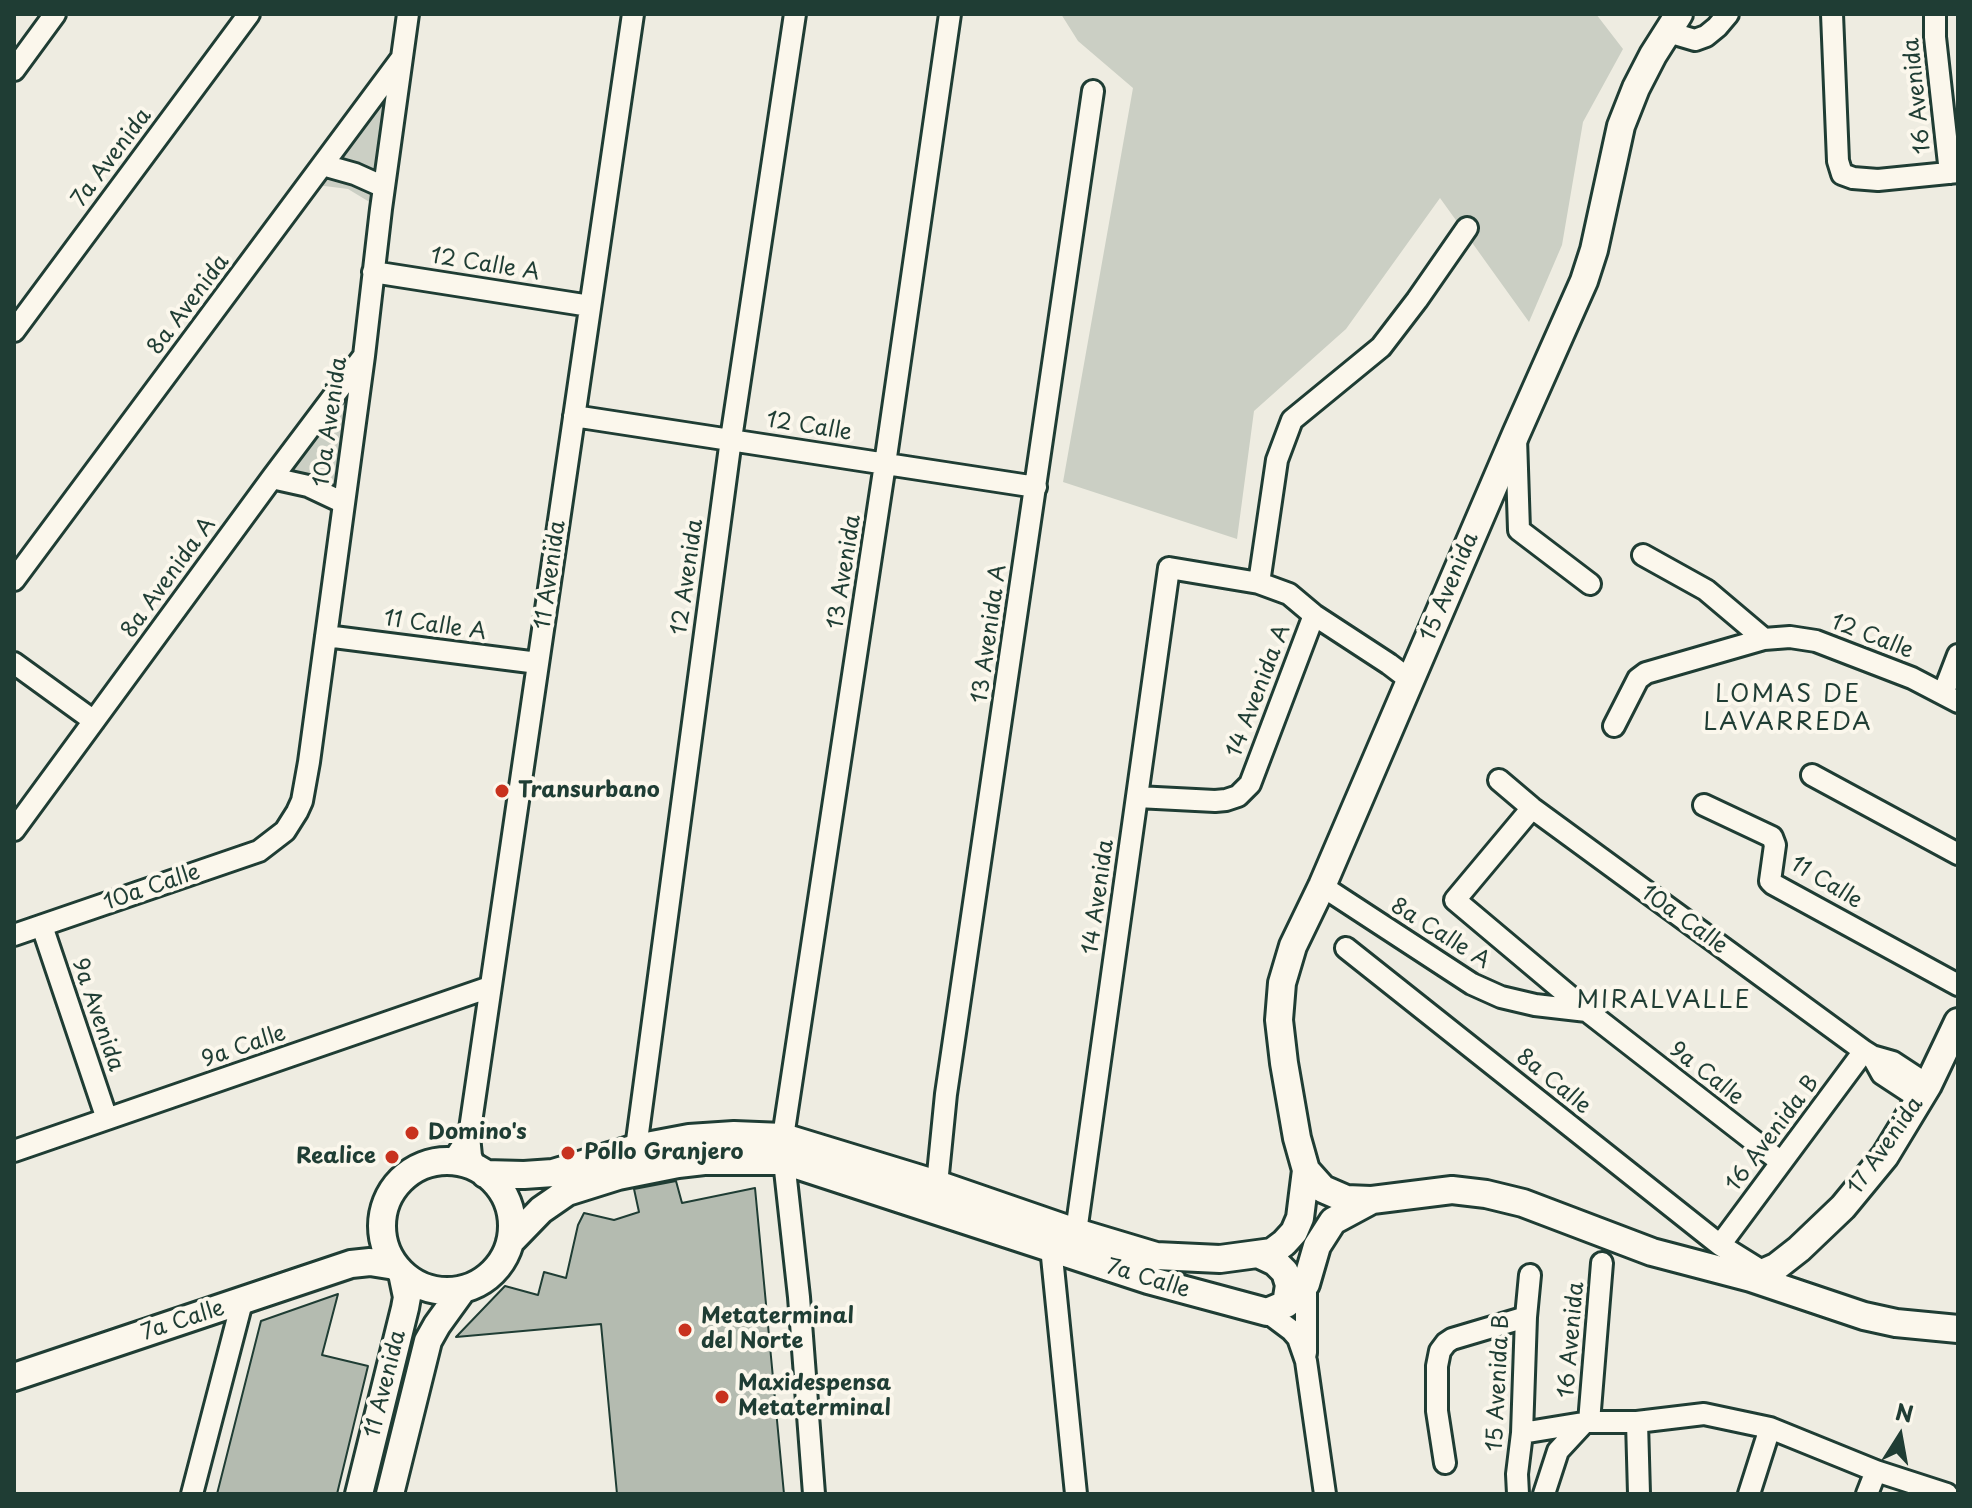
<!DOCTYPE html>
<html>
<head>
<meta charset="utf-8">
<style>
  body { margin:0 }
  #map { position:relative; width:1972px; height:1508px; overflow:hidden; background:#eeece1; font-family:"Playpen Sans",sans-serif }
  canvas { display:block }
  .frame { position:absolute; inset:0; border:16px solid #1f3d34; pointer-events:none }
  .north { position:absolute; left:1860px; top:1396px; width:80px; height:80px; -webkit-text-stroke:6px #fbf7ec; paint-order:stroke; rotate:11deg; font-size:22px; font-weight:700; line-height:32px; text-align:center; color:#1f3d34 }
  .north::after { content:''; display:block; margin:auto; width:28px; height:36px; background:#1f3d34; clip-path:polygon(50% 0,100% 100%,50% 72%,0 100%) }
</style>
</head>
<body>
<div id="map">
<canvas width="1972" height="1508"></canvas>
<div class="frame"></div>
<div class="north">N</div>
</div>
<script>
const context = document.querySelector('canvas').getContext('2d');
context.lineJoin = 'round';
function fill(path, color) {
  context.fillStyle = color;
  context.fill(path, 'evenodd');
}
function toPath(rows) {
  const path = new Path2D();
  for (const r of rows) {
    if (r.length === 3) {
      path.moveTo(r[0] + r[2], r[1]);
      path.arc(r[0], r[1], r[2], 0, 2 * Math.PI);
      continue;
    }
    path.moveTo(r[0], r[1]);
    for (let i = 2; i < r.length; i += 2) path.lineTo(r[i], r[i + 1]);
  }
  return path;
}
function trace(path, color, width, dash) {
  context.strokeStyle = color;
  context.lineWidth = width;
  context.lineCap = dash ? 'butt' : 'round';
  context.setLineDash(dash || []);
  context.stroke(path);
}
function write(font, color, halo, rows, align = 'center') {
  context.font = font + ' "Playpen Sans",sans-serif';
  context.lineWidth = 8;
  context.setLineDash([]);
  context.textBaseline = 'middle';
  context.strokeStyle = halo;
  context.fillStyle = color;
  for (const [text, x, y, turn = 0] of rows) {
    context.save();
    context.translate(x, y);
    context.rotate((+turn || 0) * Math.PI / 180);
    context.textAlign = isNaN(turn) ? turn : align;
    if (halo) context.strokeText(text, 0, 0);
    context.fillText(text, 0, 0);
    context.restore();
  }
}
fill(toPath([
  [1061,14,1596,14,1623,49,1583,122,1562,245,1529,322,1440,198,1346,329,1254,411,1237,539,1063,482,1133,88,1078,41],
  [402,58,381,209,348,189,309,184],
  [347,392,335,488,312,477,287,471]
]), '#cbcfc4');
const building = toPath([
  [676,1181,682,1203,755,1188,784,1494,617,1494,601,1324,456,1337,505,1286,538,1295,544,1272,566,1278,578,1225,584,1213,614,1220,639,1212,634,1189,676,1181],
  [338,1294,322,1355,368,1366,337,1494,217,1494,261,1321,338,1294]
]);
fill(building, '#b4bbb0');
trace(building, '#1f3d34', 2);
const minor = toPath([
  [1832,14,1838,161,1842,174,1853,178,1878,180,1958,172],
  [1935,14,1935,37,1950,173],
  [1668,32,1695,40,1706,36,1717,27,1728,14],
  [14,70,55,14],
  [323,165,355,174,384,187],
  [373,272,590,306],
  [14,331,249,14],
  [574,416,1036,487],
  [1516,438,1519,530,1590,584],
  [272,478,308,486,344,503],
  [1643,555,1706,590,1764,639],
  [14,580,401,59],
  [1259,583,1277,460,1292,420,1381,347,1417,300,1467,228],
  [326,636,538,663],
  [14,663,94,721],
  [1943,694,1958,655],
  [1614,726,1638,679,1646,673,1764,639,1790,637,1816,641,1912,678,1958,702],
  [1812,775,1958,854],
  [1499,780,1532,808,1864,1051,1872,1056,1893,1062,1928,1085],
  [1137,797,1215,801,1226,800,1238,796,1250,784,1314,615],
  [1704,805,1772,837,1775,845,1770,881,1773,884,1958,985],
  [1532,808,1455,900,1587,1011,1781,1162],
  [14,830,272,478,363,357],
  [1322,886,1472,984,1501,997,1535,1005,1587,1011],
  [42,926,107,1119],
  [14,935,259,851,285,831,297,812,302,801,309,762,364,356,381,209,408,14],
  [1346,948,1720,1245,1765,1273],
  [1872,1056,1882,1074,1920,1099],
  [783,1137,885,464,950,14],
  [636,1148,731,439,795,14],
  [14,1151,490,987],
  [784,1161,799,1297,814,1494],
  [452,1162,469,1136],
  [476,1169,471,1156,469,1136,633,14],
  [937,1184,946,1094,1093,91],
  [1076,1232,1169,568,1259,583,1289,594,1314,615,1389,664,1410,680],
  [1720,1245,1864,1051],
  [1051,1247,1076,1494],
  [1267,1312,1291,1330,1298,1338,1306,1361,1325,1494],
  [1306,1353,1306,1284],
  [1589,1422,1602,1263],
  [1637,1422,1639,1494],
  [1522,1433,1589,1422,1637,1422,1704,1414,1770,1428,1876,1471,1947,1494],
  [1445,1463,1437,1411,1437,1366,1440,1351,1446,1343,1452,1339,1526,1317],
  [192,1494,242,1302],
  [1518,1494,1517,1474,1522,1433,1526,1317,1530,1275],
  [1544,1494,1558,1451,1583,1424],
  [1749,1494,1770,1428],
  [1867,1494,1876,1471]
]);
const major = toPath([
  [447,1226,65],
  [1306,1170,1323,1189,1346,1199,1371,1200],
  [485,1174,524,1175,553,1173,636,1148,689,1138,734,1135,783,1137,937,1184,1076,1232,1156,1256,1220,1259,1272,1252,1284,1243,1294,1232,1300,1218,1306,1170,1297,1138,1284,1063,1279,1020,1282,983,1293,946,1322,886,1516,434,1584,281,1594,250,1621,126,1636,88,1653,55,1679,14],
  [510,1242,541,1210,567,1192,618,1176,678,1164,704,1161,784,1161,1148,1280,1267,1312,1286,1304,1296,1296,1306,1284,1317,1246,1333,1221,1372,1200,1452,1190,1486,1194,1523,1203,1652,1252,1751,1278,1864,1316,1896,1323,1958,1329],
  [1258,1254,1275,1262,1285,1272,1289,1285,1286,1304],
  [1751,1278,1776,1267,1799,1249,1843,1207,1885,1156,1928,1085,1958,1022],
  [14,1377,351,1264,370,1262,395,1266],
  [359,1494,405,1308,407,1297,402,1273],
  [390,1494,428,1341,437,1325,463,1289]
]);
trace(minor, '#1f3d34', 26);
trace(major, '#1f3d34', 32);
trace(minor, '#fbf7ec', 20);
trace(major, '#fbf7ec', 26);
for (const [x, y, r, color] of [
  [502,791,8,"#c8321e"],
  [412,1133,8,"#c8321e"],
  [568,1153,8,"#c8321e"],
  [392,1157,8,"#c8321e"],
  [685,1330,8,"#c8321e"],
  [722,1397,8,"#c8321e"]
]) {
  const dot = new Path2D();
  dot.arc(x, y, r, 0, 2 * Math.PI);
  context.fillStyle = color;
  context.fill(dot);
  trace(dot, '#fbf7ec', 3);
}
write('22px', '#1f3d34', '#fbf7ec', [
  ["16 Avenida",1918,96,-96],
  ["7a Avenida",112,158,-53],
  ["12 Calle A",485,265,9],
  ["8a Avenida",189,305,-53],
  ["10a Avenida",331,422,-82],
  ["12 Calle",809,427,9],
  ["13 Avenida",845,572,-81],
  ["11 Avenida",551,575,-82],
  ["12 Avenida",688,577,-82],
  ["8a Avenida A",169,578,-54],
  ["15 Avenida",1450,587,-67],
  ["11 Calle A",435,626,8],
  ["13 Avenida A",990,634,-82],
  ["12 Calle",1872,637,21],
  ["14 Avenida A",1259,691,-69],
  ["11 Calle",1826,883,31],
  ["10a Calle",152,888,-19],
  ["14 Avenida",1099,897,-82],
  ["10a Calle",1684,920,36],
  ["8a Calle A",1440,934,32],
  ["9a Avenida",97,1015,71],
  ["9a Calle",244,1047,-19],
  ["9a Calle",1706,1074,38],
  ["8a Calle",1553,1082,39],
  ["16 Avenida B",1773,1134,-53],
  ["17 Avenida",1886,1146,-55],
  ["7a Calle",1148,1279,17],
  ["7a Calle",183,1321,-18],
  ["16 Avenida",1572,1340,-85],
  ["15 Avenida B",1499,1383,-87],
  ["11 Avenida",386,1384,-76]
]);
write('bold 22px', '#1f3d34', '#fbf7ec', [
  ["Transurbano",518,791],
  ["Domino's",428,1133],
  ["Pollo Granjero",584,1153],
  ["Realice",376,1157,"right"],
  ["Metaterminal",701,1317],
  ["del Norte",701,1342],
  ["Maxidespensa",738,1384],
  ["Metaterminal",738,1409]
], 'left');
context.letterSpacing = '2px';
write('24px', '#1f3d34', '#fbf7ec', [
  ["LOMAS DE",1788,695],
  ["LAVARREDA",1788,723],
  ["MIRALVALLE",1664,1001]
]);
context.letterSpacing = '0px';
</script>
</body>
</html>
